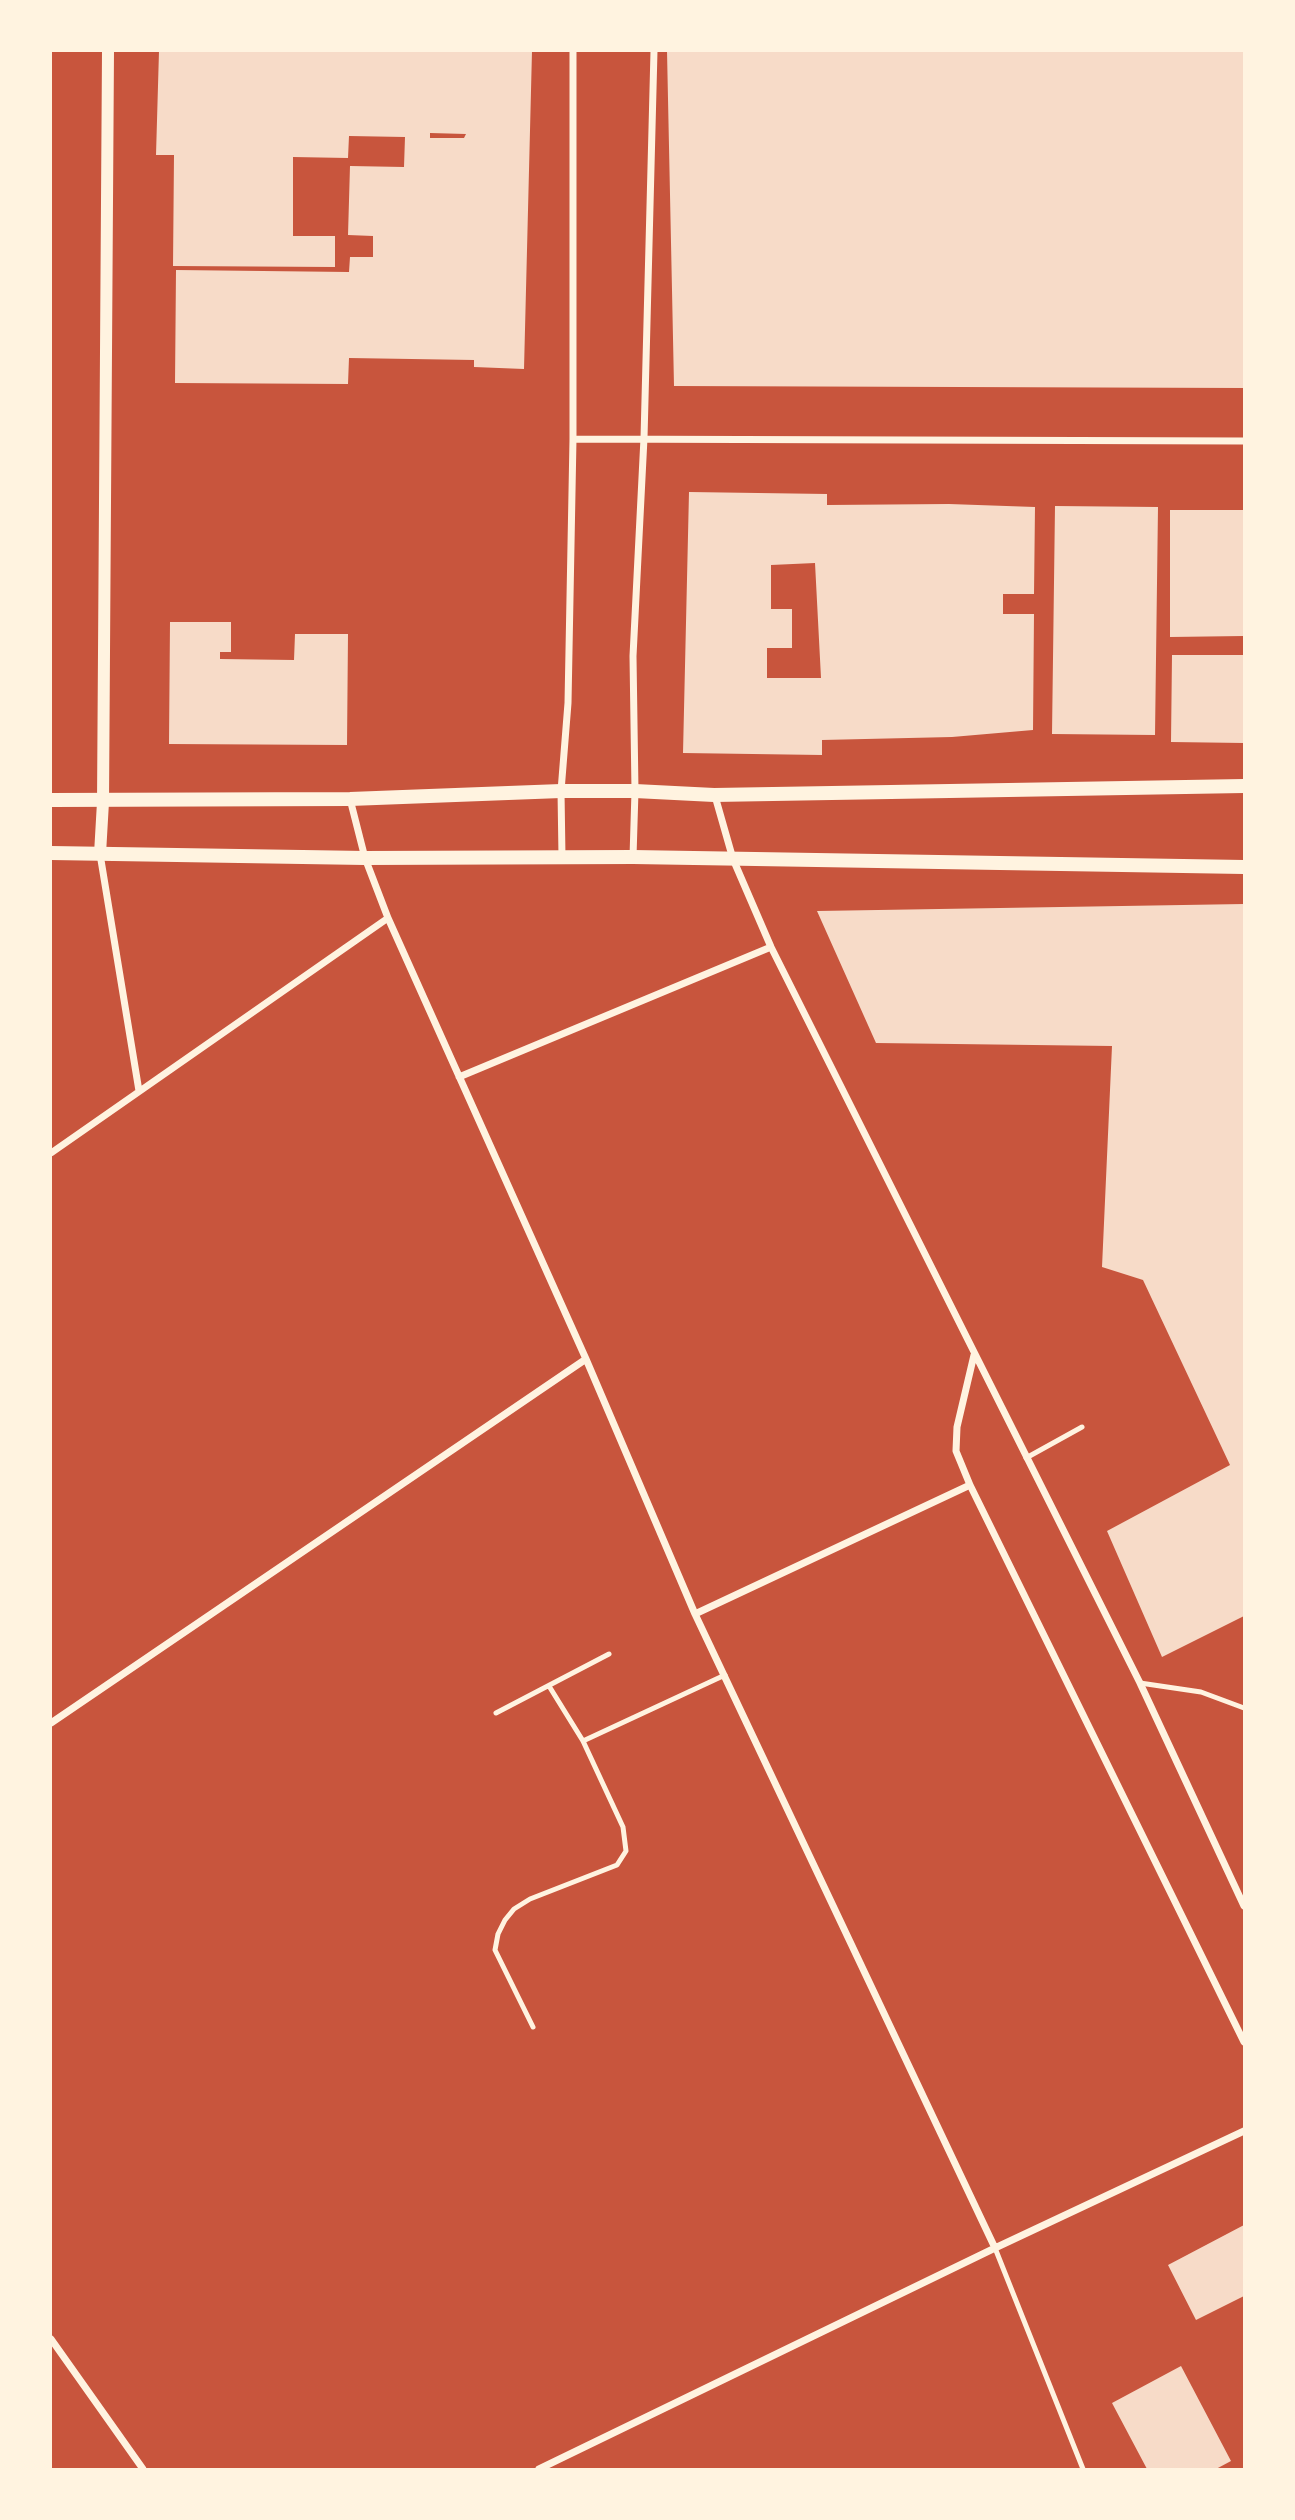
<!DOCTYPE html>
<html>
<head>
<meta charset="utf-8">
<style>
  body { margin:0 }
  #map { position:relative; width:1295px; height:2520px; overflow:hidden; background:#c8553d; font-family:"PT Sans",sans-serif }
  canvas { display:block }
  .frame { position:absolute; inset:0; border:52px solid #fff3e0; pointer-events:none }
</style>
</head>
<body>
<div id="map">
<canvas width="1295" height="2520"></canvas>
<div class="frame"></div>
</div>
<script>
const context = document.querySelector('canvas').getContext('2d');
context.lineJoin = 'round';
function fill(path, color) {
  context.fillStyle = color;
  context.fill(path, 'evenodd');
}
function toPath(rows) {
  const path = new Path2D();
  for (const r of rows) {
    path.moveTo(r[0], r[1]);
    for (let i = 2; i < r.length; i += 2) path.lineTo(r[i], r[i + 1]);
  }
  return path;
}
function trace(path, color, width, dash) {
  context.strokeStyle = color;
  context.lineWidth = width;
  context.lineCap = dash ? 'butt' : 'round';
  context.setLineDash(dash || []);
  context.stroke(path);
}
fill(toPath([
  [159,51,532,51,524,369,474,367,474,360,349,358,348,384,175,383,176,270,349,272,350,257,373,257,373,236,348,235,350,166,404,167,405,137,349,136,348,158,293,157,293,236,335,236,335,267,173,266,174,155,156,155],
  [430,133,466,134,464,138,430,138],
  [667,51,1244,51,1244,388,674,386],
  [689,492,827,494,827,505,949,504,1035,507,1034,594,1003,594,1003,614,1034,614,1033,730,952,737,822,740,822,755,683,753],
  [815,563,821,678,767,678,767,648,792,648,792,609,771,609,771,565],
  [1055,506,1158,507,1155,735,1052,734],
  [1170,510,1244,510,1244,636,1170,637],
  [170,622,231,622,231,652,220,652,220,659,294,660,295,634,348,634,347,745,169,744],
  [1172,655,1244,655,1244,743,1171,742],
  [1244,904,1244,1616,1162,1657,1107,1531,1230,1465,1143,1280,1102,1267,1112,1046,876,1043,817,911],
  [1244,2225,1244,2296,1196,2320,1168,2265],
  [1181,2366,1231,2461,1216,2469,1147,2469,1112,2403]
]), '#f7dbc8');
trace(toPath([
  [1026,1458,1082,1427],
  [1140,1683,1201,1692,1244,1708],
  [549,1686,583,1741,725,1675],
  [496,1713,609,1654],
  [533,2027,495,1950,498,1934,505,1920,514,1909,530,1899,617,1865,626,1851,623,1827,583,1741],
  [995,2248,1083,2469]
]), '#fff3e0', 5);
trace(toPath([
  [573,439,1244,441],
  [715,796,733,859,771,947,1140,1683,1244,1906],
  [100,854,139,1091],
  [562,857,561,791,568,703,573,439,573,51],
  [633,857,635,791,633,656,644,438,654,51],
  [388,918,586,1359,695,1614,995,2248],
  [459,1077,771,947],
  [51,1153,388,918,365,858,350,799],
  [974,1355,957,1427,956,1451,970,1485,1244,2042],
  [695,1614,970,1485],
  [51,1723,586,1359],
  [51,2339,143,2469],
  [539,2469,995,2248,1244,2131]
]), '#fff3e0', 7);
trace(toPath([
  [100,854,103,802,108,51]
]), '#fff3e0', 12);
trace(toPath([
  [51,800,350,799,561,791,635,791,714,795,1244,786],
  [51,853,365,858,633,857,1244,867]
]), '#fff3e0', 14);
</script>
</body>
</html>
